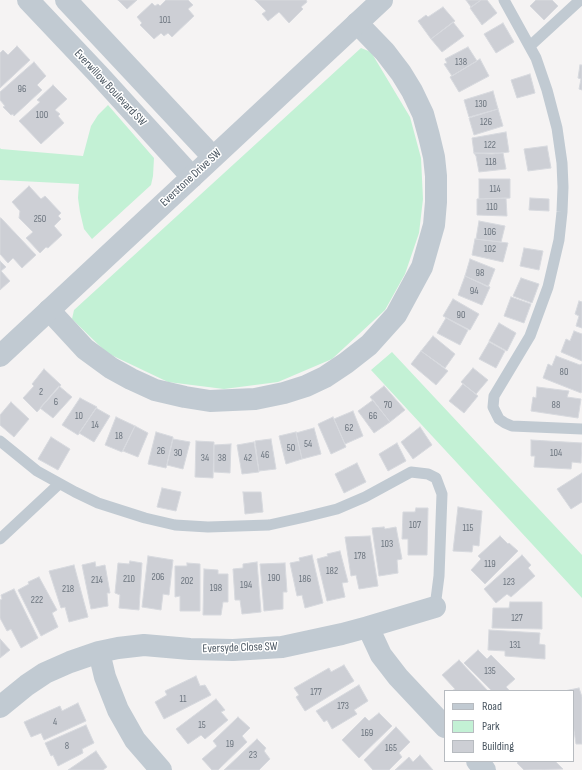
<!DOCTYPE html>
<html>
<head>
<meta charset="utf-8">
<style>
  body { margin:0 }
  #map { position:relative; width:582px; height:770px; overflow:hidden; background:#f5f3f3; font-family:"Sofia Sans Condensed",sans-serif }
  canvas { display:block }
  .legend { position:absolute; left:444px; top:690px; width:130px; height:72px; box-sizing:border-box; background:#fff; border:1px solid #b7bbc0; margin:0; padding:5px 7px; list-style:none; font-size:12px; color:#4a5661 }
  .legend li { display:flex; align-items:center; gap:8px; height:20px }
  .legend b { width:20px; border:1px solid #b7bbc0 }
</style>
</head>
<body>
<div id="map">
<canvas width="582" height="770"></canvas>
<ul class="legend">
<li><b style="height:5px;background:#c1cad2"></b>Road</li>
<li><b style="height:11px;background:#c3f1d5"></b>Park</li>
<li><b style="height:11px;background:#cdcfd5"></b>Building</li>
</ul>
</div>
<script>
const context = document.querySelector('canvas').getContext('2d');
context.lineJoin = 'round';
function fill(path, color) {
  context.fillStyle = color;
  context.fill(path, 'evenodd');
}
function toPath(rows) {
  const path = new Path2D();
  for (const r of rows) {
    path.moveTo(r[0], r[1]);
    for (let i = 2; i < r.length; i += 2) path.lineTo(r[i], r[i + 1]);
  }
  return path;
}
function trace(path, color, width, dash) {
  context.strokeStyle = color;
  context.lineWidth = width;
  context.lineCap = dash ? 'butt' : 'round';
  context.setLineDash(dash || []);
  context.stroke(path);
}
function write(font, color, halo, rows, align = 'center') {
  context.font = font + ' "Sofia Sans Condensed",sans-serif';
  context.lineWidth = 3;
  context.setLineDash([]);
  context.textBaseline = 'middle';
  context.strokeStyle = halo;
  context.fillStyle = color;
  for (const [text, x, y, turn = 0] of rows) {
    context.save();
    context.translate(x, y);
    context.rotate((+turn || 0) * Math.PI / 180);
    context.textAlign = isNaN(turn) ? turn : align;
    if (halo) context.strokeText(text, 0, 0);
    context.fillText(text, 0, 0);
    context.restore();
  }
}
fill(toPath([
  [361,48,371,52,410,117,421,158,423,199,419,233,405,274,385,310,332,359,278,382,224,389,168,382,107,353,72,319,74,310],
  [108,105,154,158,153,176,151,185,92,239,84,229,80,212,78,198,79,184,0,180,0,148,1,149,83,156,91,126,98,115],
  [392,352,582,555,582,598,371,370]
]), '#c3f1d5');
const building = toPath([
  [118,0,137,0,127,9,118,0],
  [166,0,188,0,193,5,188,9,194,16,172,37,168,33,164,36,161,33,154,39,140,25,142,23,137,17,152,3,155,6,158,4,160,6,166,0],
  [255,0,306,0,307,2,301,7,303,9,289,23,279,12,268,21,262,14,266,11,255,0],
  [466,0,481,0,471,7,466,0],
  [481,0,487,0,497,13,482,25,470,8,481,0],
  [536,0,552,0,558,6,544,20,530,6,536,0],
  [443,7,455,21,431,39,418,21,426,15,428,17,443,7],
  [453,22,464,36,442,52,431,39,453,22],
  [503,23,514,42,496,53,484,34,503,23],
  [17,46,30,60,0,88,0,53,3,50,8,55,17,46],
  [468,47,477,61,452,76,444,64,447,63,445,59,468,47],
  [480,59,489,76,459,92,450,77,480,59],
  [34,62,46,76,37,85,42,90,14,116,13,114,11,115,3,107,5,106,0,100,0,92,34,62],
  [580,65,582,65,582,90,579,89,581,79,578,78,580,65],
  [530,74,535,93,517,98,511,80,530,74],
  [53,85,67,99,55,110,60,114,58,116,64,123,41,144,19,121,40,102,37,100,53,85],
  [493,91,498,109,469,117,464,100,493,91],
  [498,109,503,126,474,135,469,118,498,109],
  [506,132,509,152,492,154,474,153,472,138,506,132],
  [547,146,551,168,528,171,524,149,547,146],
  [474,153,503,153,506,169,479,172,476,156,474,153],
  [479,179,510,179,510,198,479,199,479,179],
  [29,186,41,199,45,196,61,213,58,216,61,219,54,226,62,235,48,248,46,247,40,253,26,238,33,232,19,218,20,211,12,202,29,186],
  [506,198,507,216,477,215,477,199,506,198],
  [530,198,549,199,549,211,529,210,530,198],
  [0,218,1,218,36,255,22,268,13,258,8,263,0,254,0,218],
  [479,221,505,226,501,242,476,239,479,221],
  [475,239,508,243,503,262,472,255,475,239],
  [524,248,543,251,539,270,520,266,524,248],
  [470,259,495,269,488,287,465,276,470,259],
  [0,261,6,267,1,271,10,281,0,290,0,261],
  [465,276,490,287,482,305,458,295,465,276],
  [521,278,539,284,532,303,513,296,521,278],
  [511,297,531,304,524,323,504,316,511,297],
  [453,299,479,314,470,330,443,316,453,299],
  [579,301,582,302,582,328,576,326,579,316,575,314,579,301],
  [446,318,468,330,460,345,437,333,446,318],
  [499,323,516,333,507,351,489,341,499,323],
  [574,331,582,334,582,361,561,352,566,339,570,341,574,331],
  [433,336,455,354,445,368,421,351,433,336],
  [489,342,505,351,496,368,479,359,489,342],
  [421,351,448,371,436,385,411,364,421,351],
  [556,356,580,365,582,364,582,390,581,393,543,378,548,364,552,366,556,356],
  [473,368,488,380,476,394,461,382,473,368],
  [44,369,61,385,37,412,23,398,34,386,32,384,44,369],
  [463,384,478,396,464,413,449,401,463,384],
  [59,386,72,397,53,418,40,408,59,386],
  [384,386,405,410,390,422,370,397,384,386],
  [537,387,569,391,567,397,581,399,578,418,531,411,533,397,536,398,537,387],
  [80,398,97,407,78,435,62,425,80,398],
  [373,400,390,422,374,433,358,411,373,400],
  [11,402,29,419,14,437,0,425,0,415,11,402],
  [96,408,110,416,94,442,79,433,96,408],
  [353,411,363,436,345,444,334,419,353,411],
  [116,417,135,426,122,452,105,445,116,417],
  [333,417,346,447,331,454,318,424,333,417],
  [135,426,148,433,138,457,123,451,135,426],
  [420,427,432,445,413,459,401,442,420,427],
  [314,428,321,454,302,459,296,433,314,428],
  [156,432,173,437,166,468,148,464,156,432],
  [296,432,302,459,286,464,279,436,296,432],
  [51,437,70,449,58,470,38,459,51,437],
  [173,439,190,442,183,469,167,465,173,439],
  [271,439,276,469,259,471,255,441,271,439],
  [531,440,582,443,581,463,572,462,571,469,534,467,535,456,531,456,531,440],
  [196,441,214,442,213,478,195,477,196,441],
  [254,442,259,472,242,474,237,445,254,442],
  [397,443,406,461,388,471,379,454,397,443],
  [231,444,230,473,214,472,214,445,231,444],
  [357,463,366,482,344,493,335,474,357,463],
  [582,473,582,502,571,509,557,489,582,473],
  [162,488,181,492,176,511,157,507,162,488],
  [243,492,261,492,263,512,245,514,243,492],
  [458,507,482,511,479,546,473,545,472,552,453,551,458,507],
  [416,508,428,508,427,555,408,555,408,539,402,539,403,512,415,512,416,508],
  [384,527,385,529,396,527,402,559,397,560,398,573,379,576,372,528,384,527],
  [370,536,378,586,359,589,356,575,351,576,345,537,370,536],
  [500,536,508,544,509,543,518,551,485,584,471,570,481,559,478,556,500,536],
  [340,551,348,582,342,583,345,597,327,601,317,559,328,556,327,554,340,551],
  [312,555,323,603,305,608,302,595,297,596,290,563,300,561,299,558,312,555],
  [522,555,531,565,528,568,535,576,511,597,507,594,496,603,484,589,522,555],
  [148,556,173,560,169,595,163,594,161,610,142,607,148,556],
  [130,561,142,563,139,610,119,608,120,595,115,593,118,563,129,564,130,561],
  [95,562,96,567,105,565,110,593,107,593,108,606,91,609,82,565,95,562],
  [257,562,261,612,242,614,240,600,235,600,233,569,243,568,243,564,257,562],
  [187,563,200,564,200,611,180,611,180,596,175,597,175,566,187,566,187,563],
  [285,563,287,592,283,592,283,609,264,611,260,564,285,563],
  [74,565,88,617,69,622,65,607,61,608,49,571,74,565],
  [204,569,218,570,218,574,228,574,228,602,223,602,221,615,203,615,204,569],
  [39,577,57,610,52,613,58,627,41,636,18,590,29,584,28,582,39,577],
  [14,589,38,638,21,648,11,629,7,631,0,618,0,600,2,599,1,595,14,589],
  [510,602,542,602,542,629,492,628,493,608,509,608,510,602],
  [489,630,540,633,539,644,545,645,545,659,505,656,505,651,488,650,489,630],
  [0,639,10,650,0,658,0,639],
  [478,650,487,659,491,655,515,679,506,687,509,690,508,691,492,691,464,663,478,650],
  [459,660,488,691,452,691,455,689,442,675,459,660],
  [344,665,354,681,305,711,296,697,299,695,294,688,329,668,331,672,344,665],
  [196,676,200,686,205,685,211,695,164,719,155,702,167,695,165,691,196,676],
  [359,685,368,701,354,710,357,714,332,729,327,720,324,722,316,711,359,685],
  [579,688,582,697,582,744,576,744,573,724,573,691,564,691,579,688],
  [216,699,225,710,221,712,228,720,205,739,201,735,188,744,176,729,216,699],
  [78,703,86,721,44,740,41,733,31,737,24,722,60,706,62,711,78,703],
  [379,713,392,726,359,758,342,740,365,717,369,721,379,713],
  [238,717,250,728,242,736,247,742,218,770,212,770,202,759,217,746,213,741,238,717],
  [86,725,94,743,82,749,83,753,58,766,53,755,51,756,45,743,86,725],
  [396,727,410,742,399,753,402,757,389,770,373,770,364,760,396,727],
  [257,739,266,748,264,751,270,759,259,770,224,770,257,739],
  [96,751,107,767,103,770,68,770,96,751],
  [420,755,433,770,395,770,409,757,413,762,420,755],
  [519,761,555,761,563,769,524,770,517,763,519,761]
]);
fill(building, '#cdcfd5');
trace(building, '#d7d9de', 1);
trace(toPath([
  [504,0,536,58,547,90,557,128,562,163,563,187,562,212,559,240,548,287,530,336,494,396,493,407,499,419,505,423,512,426,582,429],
  [530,46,580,0],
  [0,441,37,471,75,492,98,503,145,518,175,525,208,527,269,525,305,517,337,509,365,497,411,472,428,474,436,478,442,494,439,576,435,607],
  [0,539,59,484]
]), '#c1cad2', 11);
trace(toPath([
  [28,0,99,75,192,177],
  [66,0,213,157],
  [49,310,85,349,111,368,131,379,155,390,185,397,210,401,255,399,284,393,306,386,325,377,346,363,369,345,396,315,422,267,434,225,436,202,436,176,434,157,429,136,423,114,412,91,401,73,385,52,357,23],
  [368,627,435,607],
  [99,652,105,677,118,710,135,740,161,770],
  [0,707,27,685,45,673,70,662,99,652,118,648,144,645,190,649,233,650,282,647,342,634,368,627,381,655,398,677,445,727],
  [477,761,485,770]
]), '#c1cad2', 22);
trace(toPath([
  [0,356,382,0]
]), '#c1cad2', 22);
write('10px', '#6b747e', null, [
  ["101",165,20],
  ["138",461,62],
  ["96",22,89],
  ["130",481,104],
  ["100",42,115],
  ["126",486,122],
  ["122",490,145],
  ["118",491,162],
  ["114",495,189],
  ["110",492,207],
  ["250",40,219],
  ["106",490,232],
  ["102",490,249],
  ["98",480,273],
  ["94",474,291],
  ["90",461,315],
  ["80",564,372],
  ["2",41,392],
  ["6",56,402],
  ["70",388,405],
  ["88",556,405],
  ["10",79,416],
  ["66",373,416],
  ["14",95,425],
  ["62",349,428],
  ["18",119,436],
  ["54",308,444],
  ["50",291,448],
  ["26",161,451],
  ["30",178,453],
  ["104",556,453],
  ["46",265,455],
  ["34",205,458],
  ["38",222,458],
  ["42",248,458],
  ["107",415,525],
  ["115",468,528],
  ["103",387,544],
  ["178",360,556],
  ["119",490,564],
  ["182",332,571],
  ["206",158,577],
  ["190",274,578],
  ["210",129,579],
  ["186",305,579],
  ["214",97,580],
  ["202",187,581],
  ["123",509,582],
  ["194",246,585],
  ["198",216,588],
  ["218",68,589],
  ["222",37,600],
  ["127",517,618],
  ["131",515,645],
  ["135",490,671],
  ["177",316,692],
  ["11",183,699],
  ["173",343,706],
  ["4",55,722],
  ["15",202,725],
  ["169",367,733],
  ["19",230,744],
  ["8",67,746],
  ["165",391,748],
  ["23",253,755]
]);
write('12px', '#4a5661', '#fff', [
  ["Everwillow Boulevard SW",110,88,47],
  ["Everstone Drive SW",191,178,-43],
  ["Eversyde Close SW",240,648,-2]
]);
</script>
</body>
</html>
